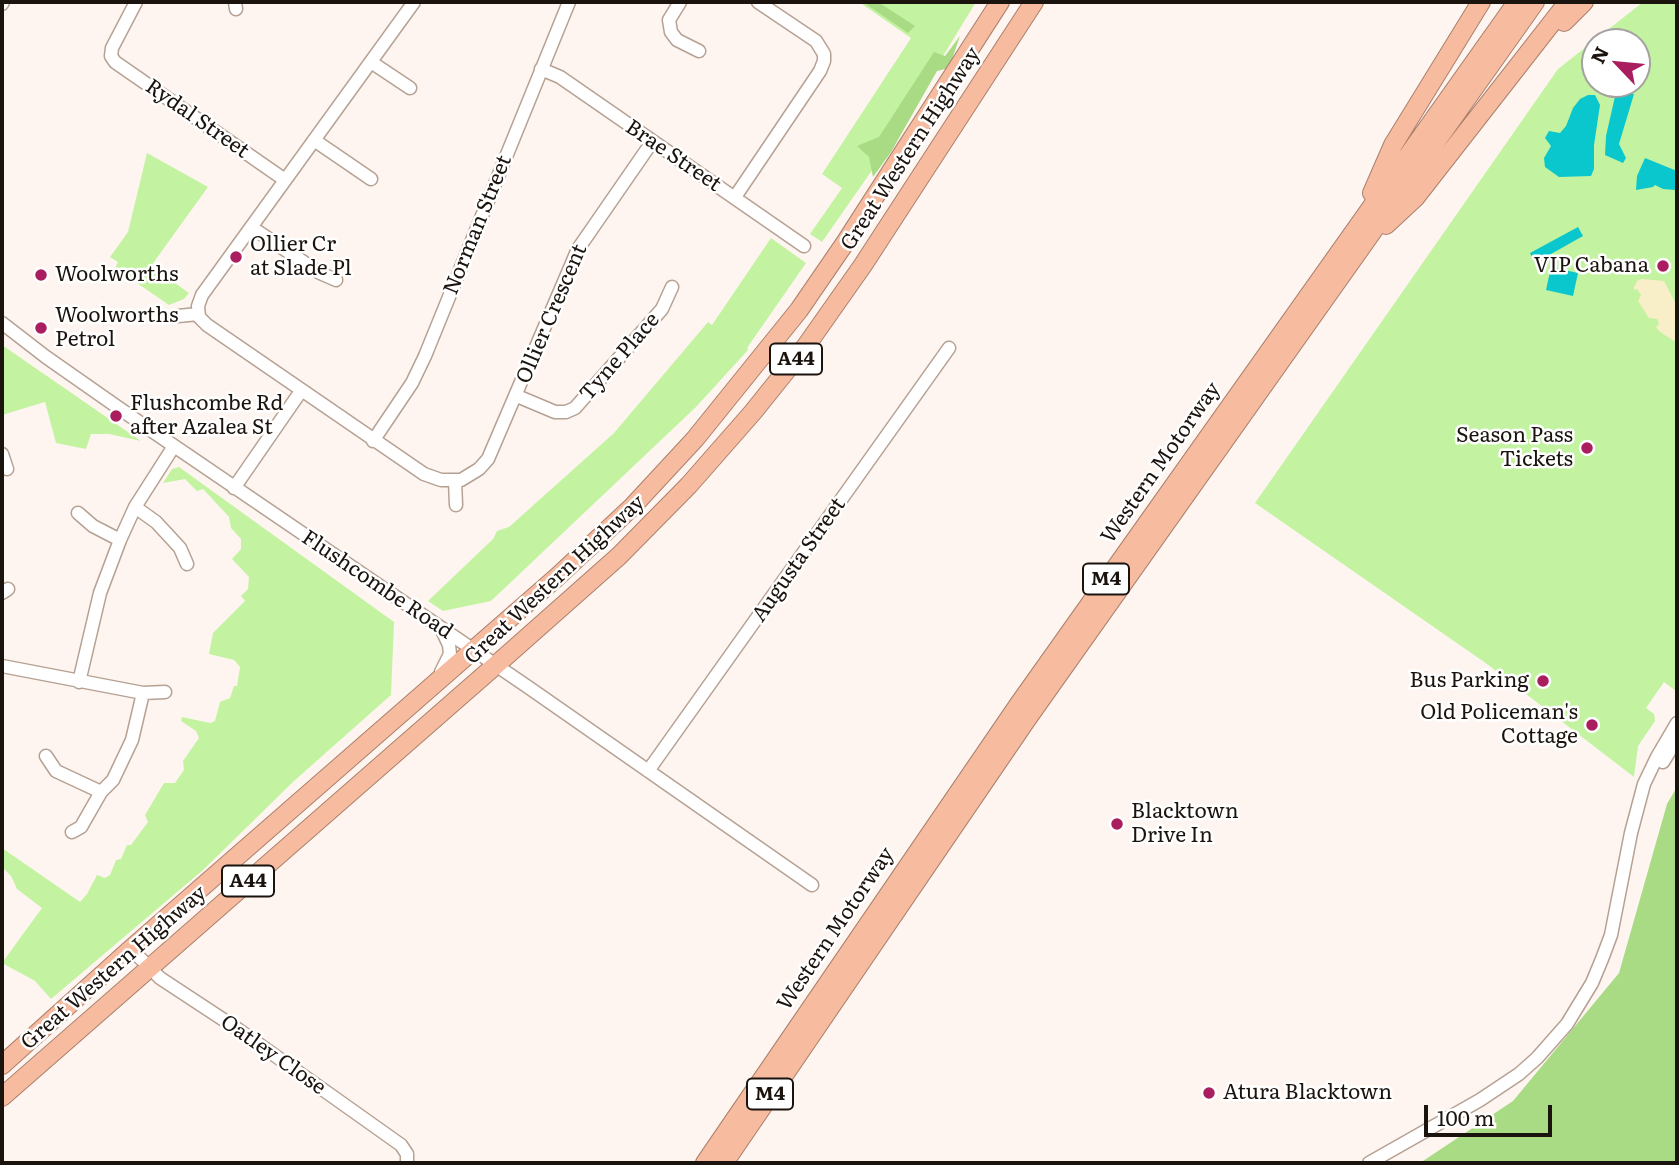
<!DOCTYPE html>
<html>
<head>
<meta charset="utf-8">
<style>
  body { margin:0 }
  #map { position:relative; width:1679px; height:1165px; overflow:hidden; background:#fef5f0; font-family:Literata,serif }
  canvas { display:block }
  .frame { position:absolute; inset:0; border:4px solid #1b130e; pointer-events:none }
  .north { position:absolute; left:1581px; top:28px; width:70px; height:70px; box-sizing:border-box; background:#fff; border:2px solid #a4a19f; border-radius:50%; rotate:296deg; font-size:19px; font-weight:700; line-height:28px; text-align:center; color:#1b130e }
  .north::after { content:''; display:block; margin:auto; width:24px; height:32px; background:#aa1d5e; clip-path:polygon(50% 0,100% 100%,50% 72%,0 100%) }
  .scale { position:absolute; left:1424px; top:1105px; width:128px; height:32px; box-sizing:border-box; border:4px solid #1b130e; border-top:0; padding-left:9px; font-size:21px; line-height:24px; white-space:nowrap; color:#1b130e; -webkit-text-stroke:5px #fff; paint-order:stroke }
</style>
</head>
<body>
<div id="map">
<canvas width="1679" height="1165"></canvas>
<div class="frame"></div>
<div class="north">N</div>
<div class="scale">100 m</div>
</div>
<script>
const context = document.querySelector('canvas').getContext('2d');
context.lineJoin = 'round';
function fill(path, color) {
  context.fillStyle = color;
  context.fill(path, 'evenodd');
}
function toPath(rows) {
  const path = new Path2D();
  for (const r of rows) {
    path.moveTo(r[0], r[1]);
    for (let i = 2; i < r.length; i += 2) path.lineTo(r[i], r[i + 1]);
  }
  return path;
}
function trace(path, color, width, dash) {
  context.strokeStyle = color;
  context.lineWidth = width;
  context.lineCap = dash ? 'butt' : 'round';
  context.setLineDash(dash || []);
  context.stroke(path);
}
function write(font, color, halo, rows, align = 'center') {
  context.font = font + ' Literata,serif';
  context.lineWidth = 5;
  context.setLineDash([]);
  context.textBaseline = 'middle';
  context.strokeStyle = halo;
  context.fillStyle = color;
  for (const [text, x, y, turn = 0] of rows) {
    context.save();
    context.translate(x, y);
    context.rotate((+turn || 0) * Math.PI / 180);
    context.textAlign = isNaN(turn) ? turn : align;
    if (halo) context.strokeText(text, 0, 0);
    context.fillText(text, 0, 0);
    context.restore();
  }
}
fill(toPath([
  [859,2,976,2,882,156,822,242,810,234,842,188,822,174,911,38],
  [1643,2,1677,2,1677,689,1676,691,1664,682,1646,708,1654,714,1655,721,1638,746,1634,777,1487,664,1255,503,1558,69],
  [1595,42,1637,42,1637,84,1595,84],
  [147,153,208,187,151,266,189,293,184,299,169,305,115,268,118,262,110,257,128,232],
  [771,238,806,263,747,348,748,350,696,407,491,601,443,611,428,601,493,539,497,531,509,527,614,433,708,322,712,325],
  [2,345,141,441,109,434,91,434,86,449,56,443,45,402,2,415],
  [179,467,394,622,391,695,294,781,203,870,51,999,35,981,2,963,42,908,17,889,11,876,2,867,2,848,80,902,87,894,97,875,105,878,110,875,116,860,121,859,127,845,131,845,148,822,145,815,164,783,175,783,184,770,183,761,199,738,196,731,181,721,182,717,210,723,215,721,220,702,230,698,234,686,237,686,240,667,234,660,209,654,213,633,245,601,241,596,248,589,249,577,232,559,241,549,241,539,231,528,229,517,203,489,197,491,185,479,163,483,172,469]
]), '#c3f3a1');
fill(toPath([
  [863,2,878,2,915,26,908,33],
  [960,36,949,68,937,71,891,152,873,177,869,157,857,146,879,137,934,52,945,56],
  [1677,787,1677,1163,1420,1163,1513,1101,1619,973,1667,804]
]), '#a8db83');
fill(toPath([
  [1641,279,1664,281,1677,306,1677,338,1674,341,1659,331,1656,327,1659,324,1657,319,1649,318,1638,301,1641,295,1637,289,1634,290,1634,287,1637,281]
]), '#f8eec8');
fill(toPath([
  [1616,92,1634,94,1619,144,1626,158,1623,163,1605,155,1606,136],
  [1588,95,1595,95,1600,105,1594,145,1594,169,1591,176,1559,177,1545,167,1544,158,1551,146,1545,138,1549,131,1560,133,1566,126,1573,108,1580,99],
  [1645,158,1677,171,1677,188,1675,190,1663,189,1655,185,1653,187,1636,190,1637,176],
  [1578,227,1583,236,1535,263,1530,253],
  [1551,267,1578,273,1573,296,1546,290]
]), '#0ac7cd');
const minor = toPath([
  [136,2,112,48,111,56,115,62,285,180],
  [235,2,236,9],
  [414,2,202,295,198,306,199,317,207,325,424,474,441,480,461,480,479,469,488,459,578,249,652,142],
  [680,2,669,20,671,32,677,40,699,51],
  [2,4,3,2],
  [371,62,410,88],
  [541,69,560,77,804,246],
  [314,140,371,179],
  [735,197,820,71,824,61,824,54,816,41,758,2],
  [251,227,320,273,336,280],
  [178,316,198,314],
  [2,323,46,357,136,420,528,687,812,885],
  [517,396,555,412,566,412,575,408,662,309,672,287],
  [373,441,412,383,425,356,569,2],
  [2,454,7,469],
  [455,481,456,505],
  [234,488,301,391],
  [135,507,156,522,169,536,180,548,187,564],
  [78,513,93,526,120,540],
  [2,593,8,589],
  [2,666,143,693,165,692],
  [441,672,450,654,449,645,441,628],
  [79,682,100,593,120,540,135,507,174,446],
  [46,756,56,771,101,792],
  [1663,762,1677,739],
  [648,771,949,348],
  [72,832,81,827,101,792,113,780,132,740,143,693],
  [131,949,160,978,239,1030,401,1145,407,1154,407,1163],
  [1369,1163,1480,1100,1519,1074,1537,1058,1567,1024,1592,983,1602,959,1611,935,1631,833,1644,784,1657,757,1677,723]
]);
const highway = toPath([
  [1564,22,1584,2],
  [1372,193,1393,145,1481,2],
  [1386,225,1415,198,1568,2],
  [2,1065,131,949,557,577,632,507,695,439,799,310,845,243,1000,2],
  [2,1097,505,657,619,556,689,485,753,412,806,346,863,265,1034,2],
  [705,1163,1019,704,1517,2],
  [724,1163,1027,719,1535,2]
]);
trace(minor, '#b6a193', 15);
trace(highway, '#aa806d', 20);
trace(minor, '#fff', 12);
trace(highway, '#f7bba0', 18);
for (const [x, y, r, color] of [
  [236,257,7,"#aa1d5e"],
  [1663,266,7,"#aa1d5e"],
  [41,275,7,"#aa1d5e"],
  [41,328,7,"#aa1d5e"],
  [116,416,7,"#aa1d5e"],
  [1587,448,7,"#aa1d5e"],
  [1543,681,7,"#aa1d5e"],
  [1592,725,7,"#aa1d5e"],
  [1117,824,7,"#aa1d5e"],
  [1209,1093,7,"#aa1d5e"]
]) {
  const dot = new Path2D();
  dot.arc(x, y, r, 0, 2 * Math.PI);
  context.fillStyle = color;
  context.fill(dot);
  trace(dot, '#fff', 2.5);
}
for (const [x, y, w] of [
  [796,359,52],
  [1106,579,46],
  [248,881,52],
  [770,1094,46]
]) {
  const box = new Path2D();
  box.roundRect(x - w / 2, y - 15.5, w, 31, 5);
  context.fillStyle = '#fff';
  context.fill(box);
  trace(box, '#1b130e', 2);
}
write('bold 19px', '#1b130e', null, [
  ["A44",796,359],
  ["M4",1106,579],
  ["A44",248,881],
  ["M4",770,1094]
]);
write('21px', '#1b130e', '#fff', [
  ["Rydal Street",197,119,35],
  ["Great Western Highway",911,149,-57],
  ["Brae Street",673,156,34],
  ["Norman Street",478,225,-68],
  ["Ollier Crescent",552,314,-67],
  ["Tyne Place",620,357,-49],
  ["Western Motorway",1161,463,-55],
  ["Augusta Street",799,560,-55],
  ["Great Western Highway",555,580,-43],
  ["Flushcombe Road",377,585,34],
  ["Western Motorway",836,929,-56],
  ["Great Western Highway",114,968,-41],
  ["Oatley Close",273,1055,35]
]);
write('21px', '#1b130e', '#fff', [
  ["Ollier Cr",250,245],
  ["at Slade Pl",250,269],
  ["VIP Cabana",1649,266,"right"],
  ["Woolworths",55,275],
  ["Woolworths",55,316],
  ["Petrol",55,340],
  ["Flushcombe Rd",130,404],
  ["after Azalea St",130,428],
  ["Season Pass",1573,436,"right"],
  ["Tickets",1573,460,"right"],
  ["Bus Parking",1529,681,"right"],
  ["Old Policeman's",1578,713,"right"],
  ["Cottage",1578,737,"right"],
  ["Blacktown",1131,812],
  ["Drive In",1131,836],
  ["Atura Blacktown",1223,1093]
], 'left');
</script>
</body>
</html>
